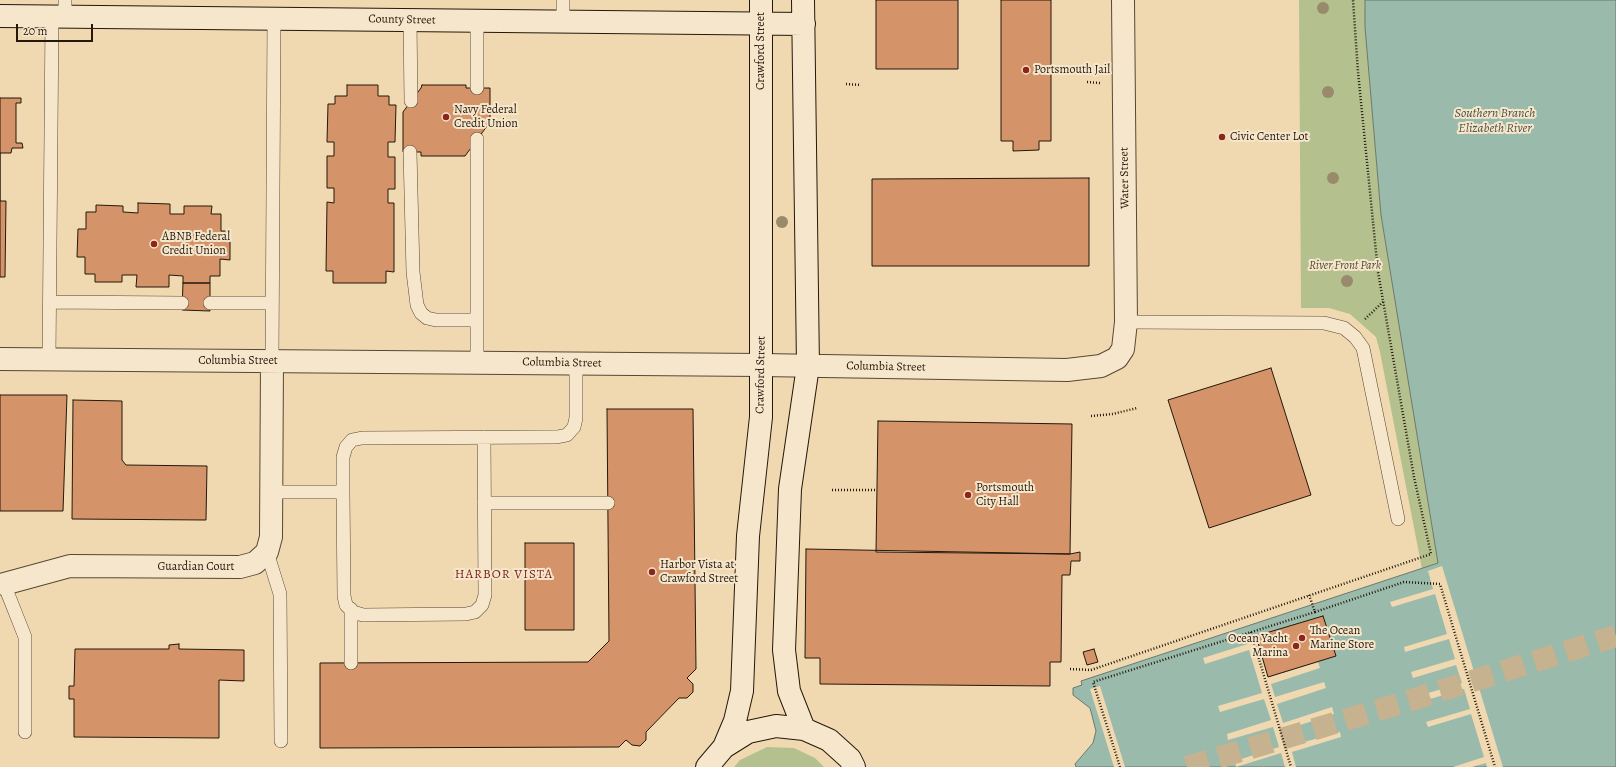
<!DOCTYPE html>
<html>
<head>
<meta charset="utf-8">
<style>
  body { margin:0 }
  #map { position:relative; width:1616px; height:767px; overflow:hidden; background:#f0d9b0; font-family:Alegreya,serif }
  canvas { display:block }
  .scale { position:absolute; left:16px; top:24px; width:77px; height:18px; box-sizing:border-box; border:2px solid #24180b; border-top:0; padding-left:5px; font-size:12px; line-height:14px; white-space:nowrap; color:#24180b; -webkit-text-stroke:3px #f5e6cc; paint-order:stroke }
</style>
</head>
<body>
<div id="map">
<canvas width="1616" height="767"></canvas>
<div class="scale">20 m</div>
</div>
<script>
const context = document.querySelector('canvas').getContext('2d');
context.lineJoin = 'round';
function fill(path, color) {
  context.fillStyle = color;
  context.fill(path, 'evenodd');
}
function toPath(rows) {
  const path = new Path2D();
  for (const r of rows) {
    path.moveTo(r[0], r[1]);
    for (let i = 2; i < r.length; i += 2) path.lineTo(r[i], r[i + 1]);
  }
  return path;
}
function trace(path, color, width, dash) {
  context.strokeStyle = color;
  context.lineWidth = width;
  context.lineCap = dash ? 'butt' : 'round';
  context.setLineDash(dash || []);
  context.stroke(path);
}
function write(font, color, halo, rows, align = 'center') {
  context.font = font + ' Alegreya,serif';
  context.lineWidth = 4;
  context.setLineDash([]);
  context.textBaseline = 'middle';
  context.strokeStyle = halo;
  context.fillStyle = color;
  for (const [text, x, y, turn = 0] of rows) {
    context.save();
    context.translate(x, y);
    context.rotate((+turn || 0) * Math.PI / 180);
    context.textAlign = isNaN(turn) ? turn : align;
    if (halo) context.strokeText(text, 0, 0);
    context.fillText(text, 0, 0);
    context.restore();
  }
}
fill(toPath([
  [1299,0,1365,0,1365,27,1381,215,1438,563,1422,569,1380,352,1376,337,1350,314,1329,308,1301,308],
  [767,747,794,748,815,758,824,767,734,767,740,760]
]), '#b5c08f');
const water = toPath([
  [1365,0,1616,0,1616,767,1076,767,1075,764,1093,743,1096,731,1090,708,1073,695,1073,688,1082,685,1081,681,1438,563,1381,215,1365,27,1365,0]
]);
fill(water, '#9abaab');
trace(water, '#6b796b', 1);
fill(toPath([
  [1442,566,1503,767,1487,767,1486,763,1472,767,1453,767,1484,757,1471,714,1428,727,1426,722,1470,709,1464,689,1420,702,1418,696,1462,683,1456,665,1413,678,1411,672,1455,659,1449,639,1405,652,1404,647,1447,634,1435,594,1392,607,1390,602,1433,589,1428,571],
  [1257,641,1269,677,1318,662,1320,668,1271,684,1275,697,1324,682,1326,688,1277,704,1283,723,1332,707,1334,714,1285,730,1290,746,1340,732,1341,737,1292,752,1296,767,1285,767,1281,753,1236,767,1235,761,1279,747,1273,727,1228,740,1227,734,1271,720,1264,699,1220,712,1218,706,1262,693,1249,650,1205,664,1203,658],
  [1100,686,1125,767,1114,767,1090,689]
]), '#f0d9b0');
const building = toPath([
  [876,0,958,0,958,69,876,69,876,0],
  [1001,0,1051,0,1051,141,1039,141,1039,150,1013,151,1013,141,1001,141,1001,0],
  [347,85,378,85,378,96,389,96,389,105,396,105,395,142,388,142,388,157,395,157,395,189,388,189,388,203,394,203,394,272,386,271,386,283,333,283,333,271,326,271,327,202,334,203,334,188,327,188,327,156,334,156,334,142,327,142,328,104,335,104,335,96,347,96,347,85],
  [422,85,466,85,466,88,490,88,490,122,465,156,421,156,421,152,403,152,403,112,421,88,422,85],
  [0,98,21,98,21,103,16,103,16,143,22,143,23,148,12,148,11,153,0,153,0,201,6,201,5,277,0,277,0,98],
  [1089,178,1089,266,872,266,872,179,1089,178],
  [138,203,170,204,170,214,184,214,184,206,212,206,211,214,221,214,221,231,230,231,230,260,220,259,220,276,210,276,210,283,183,283,183,276,169,275,169,287,136,287,137,275,122,275,122,282,95,282,95,274,85,274,85,257,77,257,78,229,86,229,86,212,96,212,96,205,123,206,123,212,138,213,138,203],
  [183,283,210,283,210,311,182,310,183,283],
  [1271,368,1311,495,1209,528,1168,400,1271,368],
  [0,395,67,395,63,511,0,511,0,395],
  [73,400,122,401,122,460,126,465,207,466,206,520,72,519,73,400],
  [607,409,693,409,696,669,687,678,693,684,693,692,687,698,679,698,646,732,646,740,640,746,632,745,626,740,619,747,320,748,320,663,588,662,609,641,607,409],
  [878,421,1072,424,1070,554,876,552,878,421],
  [525,543,574,543,574,630,525,630,525,543],
  [806,549,1070,554,1080,552,1080,561,1071,561,1070,575,1062,575,1061,662,1050,662,1050,686,820,684,820,658,805,658,806,549],
  [1323,616,1336,656,1268,677,1256,636,1323,616],
  [179,644,179,649,244,650,244,681,219,680,219,738,74,737,74,699,69,699,69,686,74,686,75,649,169,649,169,645,179,644],
  [1094,649,1098,662,1087,665,1083,652,1094,649]
]);
fill(building, '#d49369');
trace(building, '#24180b', 1);
trace(toPath([
  [1187,767,1392,706,1616,636]
]), '#c7b28f', 22, [22, 11]);
const lane = toPath([
  [65,0,65,17],
  [563,0,563,22],
  [410,20,411,101],
  [477,21,477,88],
  [410,152,413,272,417,305,421,313,427,318,436,320,477,320],
  [50,302,182,303],
  [210,303,272,303],
  [1126,322,1324,323,1344,328,1355,337,1363,348,1398,519],
  [49,359,52,17],
  [272,361,274,19],
  [477,363,477,139],
  [271,492,343,492,343,457,346,447,352,440,362,438,557,437,567,435,574,427,576,418,576,364],
  [343,492,344,596,346,605,353,612,363,615,466,614,475,612,482,605,485,595,484,437],
  [484,503,608,503],
  [267,552,280,594,281,741],
  [4,584,25,637,25,732],
  [351,609,351,663]
]);
const street = toPath([
  [0,359,762,365,1067,370,1101,366,1117,358,1123,349,1126,322,1123,0],
  [4,584,70,566,240,567,255,563,267,552,271,537,272,361]
]);
const secondary = toPath([
  [803,0,808,366,790,489,784,650,789,691,804,729],
  [0,16,804,24],
  [724,747,735,721,742,691,748,536,761,417,761,0],
  [707,767,724,747,748,732,776,726,804,729,829,740,850,759,854,767]
]);
trace(lane, '#574834', 14);
trace(street, '#574834', 24);
trace(secondary, '#24180b', 24);
trace(toPath([
  [1087,82,1100,83],
  [846,84,861,85],
  [1365,319,1383,302],
  [1091,416,1113,414,1137,408],
  [832,490,875,490],
  [1309,595,1315,612,1404,582,1440,584,1495,767],
  [1251,632,1291,767],
  [1070,669,1091,670,1431,554,1414,477,1378,272,1358,72,1353,0],
  [1120,767,1093,682,1315,612]
]), '#24180b', 2.5, [1, 2]);
trace(lane, '#f5e6cc', 13);
trace(street, '#f5e6cc', 22);
trace(secondary, '#f5e6cc', 22);
context.fillStyle = '#988a6b';
for (const [x, y] of [
  [1323,8],
  [1328,92],
  [1333,178],
  [782,222],
  [1347,281]
]) {
  context.beginPath();
  context.arc(x, y, 6, 0, 2 * Math.PI);
  context.fill();
}
for (const [x, y, r, color] of [
  [1026,70,4,"#8f2418"],
  [446,117,4,"#8f2418"],
  [1222,137,4,"#8f2418"],
  [154,244,4,"#8f2418"],
  [968,495,4,"#8f2418"],
  [652,572,4,"#8f2418"],
  [1302,638,4,"#8f2418"],
  [1296,646,4,"#8f2418"]
]) {
  const dot = new Path2D();
  dot.arc(x, y, r, 0, 2 * Math.PI);
  context.fillStyle = color;
  context.fill(dot);
  trace(dot, '#f5e6cc', 1.5);
}
write('12px', '#24180b', '#f5e6cc', [
  ["County Street",402,20,1],
  ["Crawford Street",761,51,-90],
  ["Water Street",1125,178,-91],
  ["Columbia Street",238,361],
  ["Columbia Street",562,363,1],
  ["Columbia Street",886,367,1],
  ["Crawford Street",761,375,-89],
  ["Guardian Court",196,567]
]);
write('12px', '#24180b', '#f5e6cc', [
  ["Portsmouth Jail",1034,70],
  ["Navy Federal",454,110],
  ["Credit Union",454,124],
  ["Civic Center Lot",1230,137],
  ["ABNB Federal",162,237],
  ["Credit Union",162,251],
  ["Portsmouth",976,488],
  ["City Hall",976,502],
  ["Harbor Vista at",660,565],
  ["Crawford Street",660,579],
  ["The Ocean",1310,631],
  ["Marine Store",1310,645],
  ["Ocean Yacht",1288,639,"right"],
  ["Marina",1288,653,"right"]
], 'left');
write('italic 12px', '#504a33', '#f5e6cc', [
  ["River Front Park",1345,266]
]);
write('italic 13px', '#4d5143', '#f5e6cc', [
  ["Southern Branch",1495,114],
  ["Elizabeth River",1495,129]
]);
context.letterSpacing = '1px';
write('13px', '#7a1f14', '#f5e6cc', [
  ["HARBOR VISTA",504,575]
]);
context.letterSpacing = '0px';
</script>
</body>
</html>
